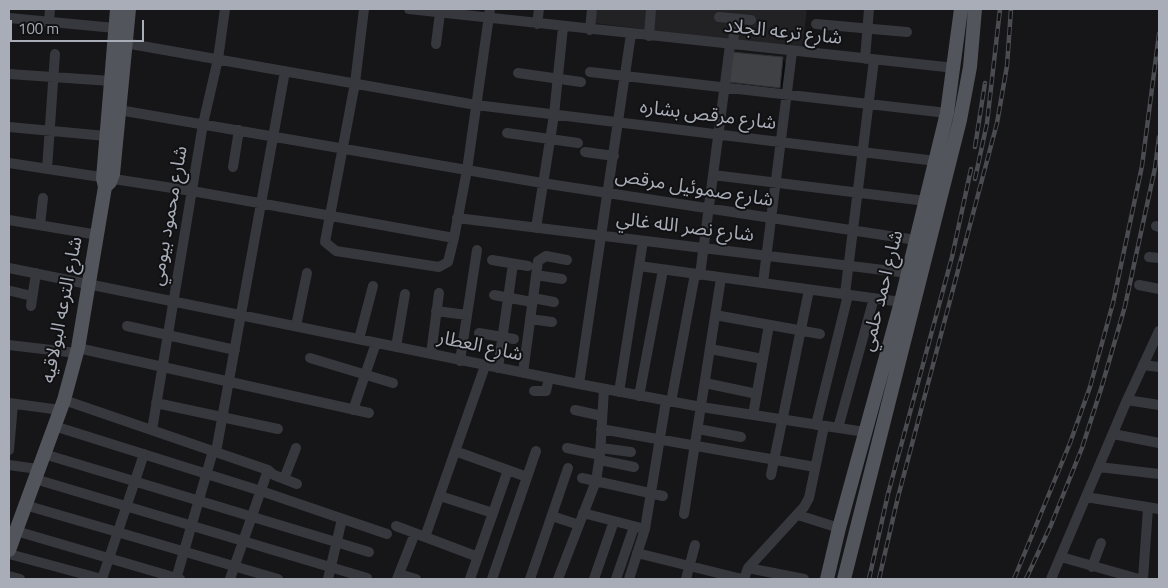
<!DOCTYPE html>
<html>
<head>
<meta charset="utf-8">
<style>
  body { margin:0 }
  #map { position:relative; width:1168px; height:588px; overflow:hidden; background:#161618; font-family:"Titillium Web",sans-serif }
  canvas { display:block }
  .frame { position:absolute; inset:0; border:10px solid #a8adb8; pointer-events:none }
  .scale { position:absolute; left:10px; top:20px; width:134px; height:22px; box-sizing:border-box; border:2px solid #a8adb8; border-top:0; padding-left:6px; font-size:15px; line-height:18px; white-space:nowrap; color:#a8adb8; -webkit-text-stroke:4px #111113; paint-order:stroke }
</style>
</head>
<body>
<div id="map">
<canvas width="1168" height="588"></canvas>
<div class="frame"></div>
<div class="scale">100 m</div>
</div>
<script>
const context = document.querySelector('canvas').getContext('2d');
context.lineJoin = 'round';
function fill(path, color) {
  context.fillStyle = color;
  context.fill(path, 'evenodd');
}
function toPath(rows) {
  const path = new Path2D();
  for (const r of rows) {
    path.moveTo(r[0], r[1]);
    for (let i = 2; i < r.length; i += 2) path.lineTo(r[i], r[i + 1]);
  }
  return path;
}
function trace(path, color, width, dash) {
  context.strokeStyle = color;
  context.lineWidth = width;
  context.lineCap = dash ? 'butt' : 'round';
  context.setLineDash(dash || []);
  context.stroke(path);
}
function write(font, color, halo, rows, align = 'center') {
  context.font = font + ' "Titillium Web","Noto Sans Arabic",sans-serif';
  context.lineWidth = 4;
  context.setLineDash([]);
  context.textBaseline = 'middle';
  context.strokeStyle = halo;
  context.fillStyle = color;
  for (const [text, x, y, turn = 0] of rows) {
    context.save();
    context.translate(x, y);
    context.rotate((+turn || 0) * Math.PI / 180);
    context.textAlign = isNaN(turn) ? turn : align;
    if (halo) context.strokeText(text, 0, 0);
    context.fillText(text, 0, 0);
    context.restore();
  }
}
fill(toPath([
  [596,9,807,9,802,49,594,23]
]), '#222225');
fill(toPath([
  [783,59,788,69,786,98,735,92,729,82]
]), '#0007');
const building = toPath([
  [732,52,783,57,780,88,728,82,732,52]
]);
fill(building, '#404145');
trace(building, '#303034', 1);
trace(toPath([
  [364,9,355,83,325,242,336,251,439,267,448,262,454,238,467,170,490,9],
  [409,9,955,68],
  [719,17,751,20],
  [9,18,115,28],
  [49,22,50,9],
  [537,24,539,9],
  [816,24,907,32],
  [590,30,592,9],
  [649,36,651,9],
  [125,43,476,105,936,161],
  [436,44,440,13],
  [733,45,735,19],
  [865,59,869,9],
  [590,72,947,113],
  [518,73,581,82],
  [9,74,111,81],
  [119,110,542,183,916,240],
  [9,127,106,136],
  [507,133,578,143],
  [585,152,614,156],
  [9,163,192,191,454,238],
  [233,167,239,130],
  [47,169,55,54],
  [713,175,926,201],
  [457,218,908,273],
  [9,220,98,235],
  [40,225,43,198],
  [1156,226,1159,227],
  [536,228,554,115,563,27],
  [1149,257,1159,258],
  [492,260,528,266],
  [639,266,901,302],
  [9,268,579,384,701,407,865,432],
  [536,275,562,279],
  [700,275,730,45],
  [763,283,792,52],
  [1139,285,1159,289],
  [11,291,32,296],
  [845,294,874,60],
  [494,295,532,302],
  [533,298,554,302],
  [31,306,36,273],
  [436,311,467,315],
  [715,315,820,334],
  [530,319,552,322],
  [127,326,235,350],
  [296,326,307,273],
  [479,333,514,339],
  [359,339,373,286],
  [9,345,77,353],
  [396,347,405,294],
  [78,348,369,413],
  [710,349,763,359],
  [431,354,439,293],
  [310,358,393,383],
  [460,361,477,250],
  [1143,365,1159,367],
  [498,368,513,264],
  [523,373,538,261,546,256,567,260],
  [705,383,757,394],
  [579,384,631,34],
  [534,391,546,391,549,378],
  [619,392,643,241],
  [639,396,663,270],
  [64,400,268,470,274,475,297,484],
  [1127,400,1159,405],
  [671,402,695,274],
  [9,403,60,410],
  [156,403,278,429],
  [353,410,376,343],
  [575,410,602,416],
  [753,415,769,325],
  [816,425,848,295],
  [54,426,261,491,387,534],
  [838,428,874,298],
  [601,429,815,467],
  [698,429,741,437],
  [152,430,203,124,218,59,225,9],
  [1113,434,1159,443],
  [567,448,600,455],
  [601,448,631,452],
  [9,450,13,404],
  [455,451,527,477],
  [216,452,285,71],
  [44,454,369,552],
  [600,460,634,467],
  [9,465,38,469],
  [1099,467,1159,474],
  [771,475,809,290],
  [582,478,663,496],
  [35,479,367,578],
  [284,479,296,448],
  [440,496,493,513],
  [1086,497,1159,509],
  [25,505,278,579],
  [583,513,645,529],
  [684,514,721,278],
  [798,515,839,528],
  [552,516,579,525],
  [396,526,478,557],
  [16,531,180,579],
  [425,537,485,366],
  [637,553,742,579],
  [9,554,102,579],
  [1061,557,1139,579],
  [1092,567,1101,543],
  [748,568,804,579],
  [399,574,416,579],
  [9,576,20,579],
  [102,579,144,454],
  [176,579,213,451],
  [230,579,268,470],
  [328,579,342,519],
  [397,579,415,533],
  [470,579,508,470],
  [492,579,536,451],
  [530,579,568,468],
  [558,579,596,481,600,455,604,389],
  [594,579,614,521],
  [616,579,634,527],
  [629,579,645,529,666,401],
  [686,579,695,545],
  [744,579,748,568,804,507,809,498,824,426],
  [1051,579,1127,400,1159,331],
  [1143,579,1148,508]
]), '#37383d', 10);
trace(toPath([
  [105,187,110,182,113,174,129,9],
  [9,550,64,400,78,348,105,187,103,178,117,9],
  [827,579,839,528,901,302,947,113,961,9],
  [844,579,960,120,970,67,975,9]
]), '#53555c', 14);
const rail = toPath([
  [975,147,985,83],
  [975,179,987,123,1000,9],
  [869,579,888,494,952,257,971,169],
  [879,579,898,497,997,123,1007,66,1011,9],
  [1014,579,1070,443,1090,387,1113,303,1142,166,1159,34],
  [1026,579,1051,525,1082,448,1101,389,1125,306,1155,168,1159,137]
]);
trace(rail, '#4a4c52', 4.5);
trace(rail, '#111113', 2.5, [8]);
write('19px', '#a8adb8', '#111113', [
  ["شارع ترعه الجلاد",783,33,6],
  ["شارع مرقص بشاره",708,116,7],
  ["شارع صموئيل مرقص",694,189,9],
  ["شارع محمود بيومي",170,216,-80],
  ["شارع نصر الله غالي",685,228,7],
  ["شارع احمد حلمي",883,291,-76],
  ["شارع الترعه البولاقيه",63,310,-79],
  ["شارع العطار",480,347,12]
]);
</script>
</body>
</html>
